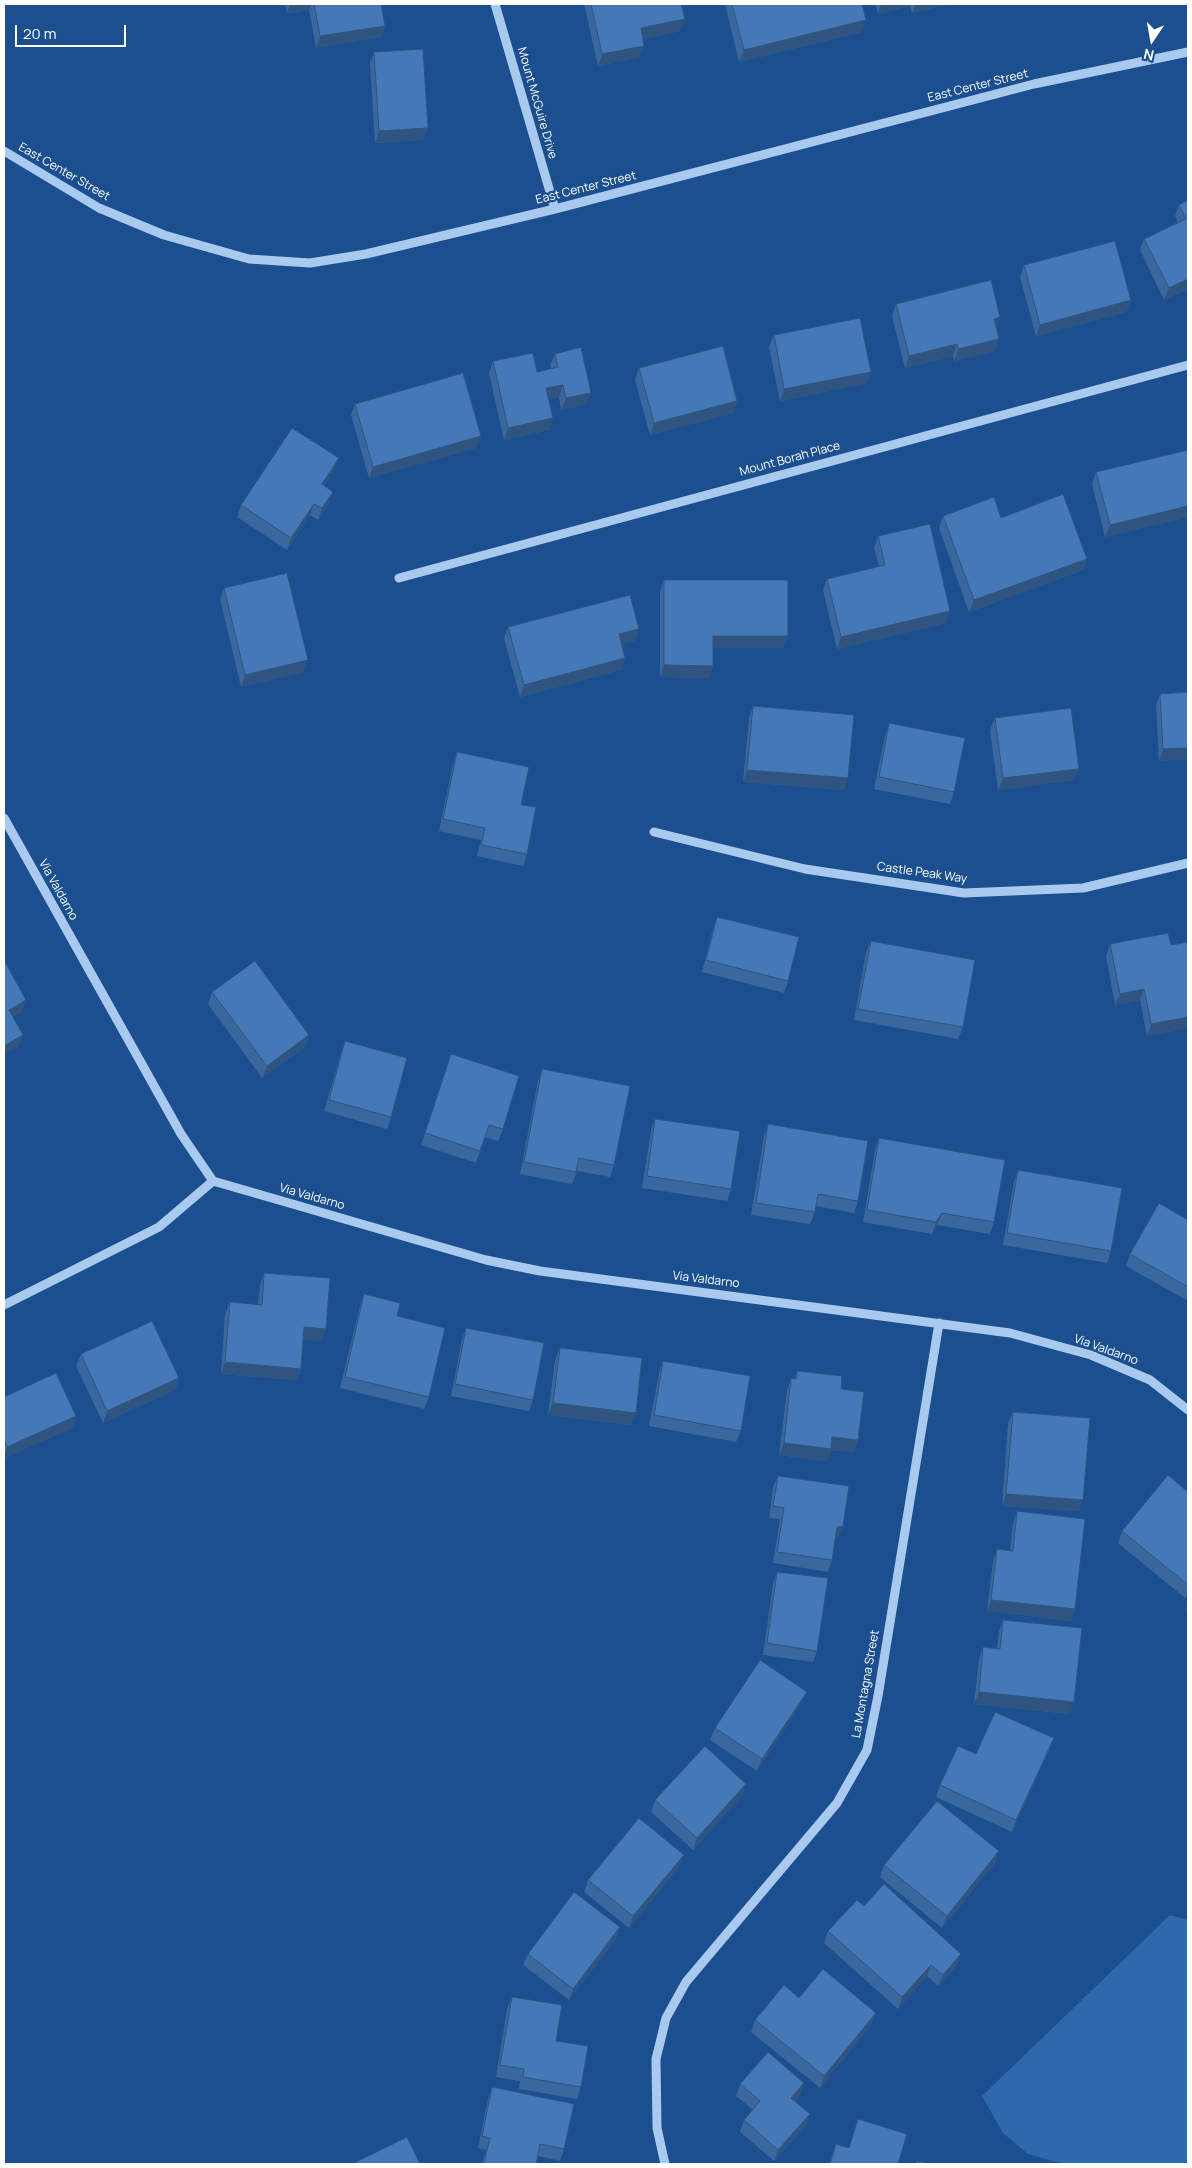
<!DOCTYPE html>
<html>
<head>
<meta charset="utf-8">
<style>
  body { margin:0 }
  #map { position:relative; width:1192px; height:2168px; overflow:hidden; background:#1b4f8f; font-family:Manrope,sans-serif }
  canvas { display:block }
  .frame { position:absolute; inset:0; border:5px solid #fff; pointer-events:none }
  .north { position:absolute; left:1127px; top:15px; width:50px; height:50px; -webkit-text-stroke:4px #1b4f8f; paint-order:stroke; rotate:192deg; font-size:14px; font-weight:700; line-height:20px; text-align:center; color:#fff }
  .north::after { content:''; display:block; margin:auto; width:18px; height:22px; background:#fff; clip-path:polygon(50% 0,100% 100%,50% 72%,0 100%) }
  .scale { position:absolute; left:15px; top:25px; width:111px; height:22px; box-sizing:border-box; border:2px solid #fff; border-top:0; padding-left:6px; font-size:15px; line-height:18px; white-space:nowrap; color:#fff; -webkit-text-stroke:4px #1b4f8f; paint-order:stroke }
</style>
</head>
<body>
<div id="map">
<canvas width="1192" height="2168"></canvas>
<div class="frame"></div>
<div class="north">N</div>
<div class="scale">20 m</div>
</div>
<script>
const context = document.querySelector('canvas').getContext('2d');
context.lineJoin = 'round';
function fill(path, color) {
  context.fillStyle = color;
  context.fill(path, 'evenodd');
}
function toPath(rows) {
  const path = new Path2D();
  for (const r of rows) {
    path.moveTo(r[0], r[1]);
    for (let i = 2; i < r.length; i += 2) path.lineTo(r[i], r[i + 1]);
  }
  return path;
}
function trace(path, color, width, dash) {
  context.strokeStyle = color;
  context.lineWidth = width;
  context.lineCap = dash ? 'butt' : 'round';
  context.setLineDash(dash || []);
  context.stroke(path);
}
function write(font, color, halo, rows, align = 'center') {
  context.font = font + ' Manrope,sans-serif';
  context.lineWidth = 4.5;
  context.setLineDash([]);
  context.textBaseline = 'middle';
  context.strokeStyle = halo;
  context.fillStyle = color;
  for (const [text, x, y, turn = 0] of rows) {
    context.save();
    context.translate(x, y);
    context.rotate((+turn || 0) * Math.PI / 180);
    context.textAlign = isNaN(turn) ? turn : align;
    if (halo) context.strokeText(text, 0, 0);
    context.fillText(text, 0, 0);
    context.restore();
  }
}
fill(toPath([
  [1170,1915,1188,1920,1188,2164,1063,2164,1028,2154,1003,2133,982,2096]
]), '#2e69ad');
trace(toPath([
  [495,4,555,209],
  [4,151,99,208,164,235,249,259,310,263,366,254,555,209,1034,84,1188,52],
  [399,578,1188,365],
  [4,818,181,1134,213,1181,486,1260,540,1271,1010,1333,1091,1355,1150,1380,1188,1410],
  [654,832,805,869,964,893,1083,888,1188,863],
  [4,1305,159,1227,213,1181],
  [665,2164,657,2128,656,2059,666,2018,686,1982,837,1803,867,1750,878,1696,939,1323]
]), '#a9c9ee', 9);
fill(toPath([
  [285,4,381,4,385,26,381,37,316,48,309,10,287,13],
  [584,4,681,4,680,31,643,39,640,57,598,66],
  [725,4,862,4,862,32,739,62],
  [875,4,950,4,912,13,910,6,878,14],
  [374,52,428,128,423,140,375,143,370,64],
  [1188,200,1188,289,1164,300,1140,250,1144,239,1178,222,1175,216,1179,205],
  [1024,265,1131,300,1126,312,1036,336,1020,277],
  [896,304,1000,317,996,329,995,351,954,361,953,356,905,368,892,316],
  [774,335,867,383,780,401,769,347],
  [555,354,587,404,561,410,559,397,549,399,549,430,504,440,489,373,493,361,537,372,551,369,550,365],
  [639,368,737,401,733,413,650,435,635,380],
  [355,404,476,448,369,478,351,415],
  [1188,450,1188,517,1105,537,1092,484,1096,472],
  [334,470,324,486,329,504,318,520,310,515,287,550,237,517,241,505],
  [943,516,1001,518,1087,559,1083,570,969,612,939,528],
  [878,536,946,623,837,649,823,590,827,579,879,566,874,548],
  [664,580,788,636,783,648,713,648,713,666,709,678,660,677,660,592],
  [224,588,303,672,241,687,220,599],
  [508,627,635,641,622,644,625,658,621,670,520,697,504,638],
  [1188,692,1188,759,1159,761,1156,705,1160,694],
  [753,706,844,790,743,782,749,718],
  [995,718,1074,780,998,790,990,730],
  [889,723,954,792,950,804,874,789,885,735],
  [457,752,521,805,527,854,523,866,477,856,481,840,439,831,453,764],
  [717,917,788,981,784,993,702,972,713,929],
  [871,941,963,1027,958,1039,854,1020,866,952],
  [1188,942,1188,1028,1147,1036,1140,1000,1115,1005,1106,956,1110,944,1171,945],
  [212,992,309,1035,305,1047,262,1078,208,1004],
  [345,1041,391,1117,387,1129,324,1111,341,1053],
  [451,1054,503,1129,498,1141,485,1137,476,1163,421,1145],
  [542,1069,614,1165,610,1177,577,1171,572,1184,520,1174,538,1081],
  [655,1119,731,1189,727,1201,642,1188,651,1130],
  [768,1124,858,1201,854,1213,816,1206,815,1212,810,1224,751,1215,764,1136],
  [879,1138,994,1222,990,1234,937,1225,932,1234,863,1222,875,1150],
  [1018,1170,1111,1251,1107,1263,1003,1245,1014,1182],
  [1188,1220,1188,1301,1126,1266,1130,1254],
  [264,1273,322,1341,303,1339,301,1369,297,1380,221,1374,225,1314,230,1302,258,1305,260,1284],
  [364,1294,397,1316,429,1397,424,1409,340,1388,360,1306],
  [466,1328,533,1400,529,1411,451,1396,462,1339],
  [560,1348,631,1425,548,1415,555,1360],
  [81,1354,179,1378,175,1390,103,1423,76,1366],
  [663,1361,741,1431,736,1442,649,1426,659,1373],
  [797,1371,841,1389,858,1440,854,1452,831,1450,827,1461,779,1455,787,1390,791,1378,794,1379],
  [4,1397,76,1416,72,1428,4,1458],
  [1013,1412,1079,1511,1002,1506,1008,1423],
  [778,1476,839,1538,835,1538,832,1560,828,1572,773,1563,780,1519,769,1518,773,1487],
  [1188,1492,1188,1595,1185,1598,1118,1543,1122,1531],
  [1017,1511,1075,1609,1071,1621,987,1611,993,1561,997,1549,1010,1551,1013,1523],
  [777,1572,817,1651,813,1662,763,1655,773,1584],
  [1188,1601,1188,1611,1186,1609],
  [1003,1620,1070,1714,974,1704,979,1659,983,1647,997,1649,999,1631],
  [807,1692,802,1703,757,1771,710,1740,715,1728],
  [1049,1750,1012,1832,936,1797,940,1785,976,1754],
  [746,1784,742,1796,693,1850,651,1812,655,1800],
  [995,1863,942,1928,880,1877,884,1865],
  [679,1867,629,1928,584,1892,588,1880],
  [864,1906,957,1966,938,1986,927,1976,898,2009,824,1943,828,1931],
  [616,1939,569,2000,523,1965,528,1954],
  [512,1997,556,2041,581,2087,577,2099,519,2089,520,2081,496,2077,507,2009],
  [799,1998,872,2024,820,2088,751,2032,755,2020],
  [804,2083,800,2095,795,2101,806,2126,774,2161,740,2132,744,2120,753,2110,736,2096,740,2084],
  [492,2087,564,2149,560,2161,538,2156,536,2164,482,2164,486,2150,478,2148,488,2099],
  [858,2119,898,2164,829,2164,836,2144,849,2148]
]), '#3a679d');
fill(toPath([
  [290,4,311,4,309,10,287,13],
  [881,4,911,4,910,6,878,14],
  [916,4,950,4,912,13],
  [685,19,680,31,637,40,641,28],
  [866,20,862,32,739,62,744,50],
  [385,26,381,37,316,48,320,36],
  [644,46,640,57,598,66,602,54],
  [428,128,423,140,375,143,379,131],
  [1188,279,1188,289,1164,300,1169,288],
  [1131,300,1126,312,1036,336,1040,325],
  [1000,317,996,329,994,319],
  [999,339,995,351,954,361,958,349],
  [957,344,953,356,905,368,909,356],
  [871,372,867,383,780,401,784,389],
  [563,385,559,397,542,400,546,388],
  [591,393,587,404,561,410,566,398],
  [737,401,733,413,650,435,654,423],
  [553,418,549,430,504,440,508,428],
  [481,436,476,448,369,478,373,467],
  [339,458,334,470,317,496,322,484],
  [333,492,329,504,318,520,322,508],
  [314,504,310,515,287,550,291,538],
  [1188,506,1188,517,1105,537,1110,525],
  [1087,559,1083,570,969,612,974,600],
  [950,611,946,623,837,649,841,637],
  [639,629,635,641,615,646,619,634],
  [713,636,788,636,783,648,709,648],
  [625,658,621,670,520,697,524,685],
  [308,660,303,672,241,687,245,675],
  [664,665,713,666,709,678,660,677],
  [1188,748,1188,759,1159,761,1163,749],
  [1079,769,1074,780,998,790,1003,778],
  [747,770,848,778,844,790,743,782],
  [1144,989,1140,1000,1115,1005,1120,994],
  [26,1000,22,1012,4,1022,9,1010],
  [1188,1017,1188,1028,1147,1036,1151,1024],
  [23,1035,18,1047,4,1055,4,1046],
  [309,1035,305,1047,262,1078,267,1066],
  [942,1213,937,1225,932,1234,936,1222],
  [304,1327,326,1329,322,1341,300,1339],
  [225,1362,301,1369,297,1380,221,1374],
  [179,1378,175,1390,103,1423,107,1411],
  [553,1403,636,1413,631,1425,548,1415],
  [76,1416,72,1428,4,1458,7,1447],
  [832,1437,858,1440,854,1452,831,1450,827,1461,779,1455,784,1443],
  [1006,1494,1083,1500,1079,1511,1002,1506],
  [843,1526,839,1538,833,1539,837,1527],
  [991,1600,1075,1609,1071,1621,987,1611],
  [807,1692,802,1703,757,1771,762,1759],
  [979,1692,1074,1702,1070,1714,974,1704],
  [1054,1738,1049,1750,1012,1832,1016,1820],
  [746,1784,742,1796,693,1850,697,1838],
  [999,1851,995,1863,942,1928,947,1916],
  [684,1855,679,1867,629,1928,633,1916],
  [620,1927,616,1939,569,2000,573,1989],
  [961,1954,957,1966,938,1986,943,1975],
  [931,1965,927,1976,898,2009,902,1997],
  [876,2013,872,2024,820,2088,824,2076],
  [804,2083,800,2095,787,2110,791,2098],
  [810,2114,806,2126,774,2161,778,2150]
]), '#305480');
const building = toPath([
  [314,4,381,4,385,26,320,36,314,4],
  [591,4,681,4,685,19,641,28,644,46,602,54,591,4],
  [732,4,862,4,866,20,744,50,732,4],
  [423,49,428,128,379,131,374,52,423,49],
  [1188,200,1188,279,1169,288,1144,239,1186,219,1179,205,1188,200],
  [1115,241,1131,300,1040,325,1024,265,1115,241],
  [991,280,1000,317,994,319,999,339,958,349,957,344,909,356,896,304,991,280],
  [860,318,871,372,784,389,774,335,860,318],
  [723,346,737,401,654,423,639,368,723,346],
  [581,347,591,393,566,398,563,385,546,388,553,418,508,428,493,361,533,353,537,372,558,367,555,354,581,347],
  [463,373,481,436,373,467,355,404,463,373],
  [292,428,339,458,322,484,333,492,322,508,314,504,291,538,241,505,292,428],
  [1188,450,1188,506,1110,525,1096,472,1188,450],
  [1063,494,1087,559,974,600,943,516,994,497,1001,518,1063,494],
  [930,524,950,611,841,637,827,579,885,565,878,536,930,524],
  [287,573,308,660,245,675,224,588,287,573],
  [664,580,788,580,788,636,713,636,713,666,664,665,664,580],
  [630,595,639,629,619,634,625,658,524,685,508,627,630,595],
  [1188,692,1188,748,1163,749,1160,694,1188,692],
  [753,706,854,715,848,778,747,770,753,706],
  [1071,708,1079,769,1003,778,995,718,1071,708],
  [889,723,965,738,954,792,879,777,889,723],
  [457,752,529,767,521,805,536,807,527,854,481,845,485,828,443,819,457,752],
  [717,917,799,937,788,981,706,960,717,917],
  [1168,933,1171,945,1188,942,1188,1017,1151,1024,1144,989,1120,994,1110,944,1168,933],
  [871,941,975,960,963,1027,858,1009,871,941],
  [4,960,26,1000,9,1010,23,1035,4,1046,4,960],
  [255,961,309,1035,267,1066,212,992,255,961],
  [345,1041,407,1058,391,1117,329,1100,345,1041],
  [451,1054,519,1076,503,1129,489,1125,480,1151,425,1133,451,1054],
  [542,1069,630,1086,614,1165,579,1158,576,1172,524,1162,542,1069],
  [655,1119,740,1131,731,1189,647,1176,655,1119],
  [768,1124,868,1141,858,1201,818,1194,815,1212,756,1203,768,1124],
  [879,1138,1005,1160,994,1222,942,1213,936,1222,867,1210,879,1138],
  [1018,1170,1122,1188,1111,1251,1007,1233,1018,1170],
  [1159,1203,1188,1220,1188,1287,1130,1254,1159,1203],
  [264,1273,330,1278,326,1329,304,1327,301,1369,225,1362,230,1302,262,1305,264,1273],
  [364,1294,400,1303,397,1316,445,1328,429,1397,345,1377,364,1294],
  [152,1321,179,1378,107,1411,81,1354,152,1321],
  [466,1328,544,1343,533,1400,455,1384,466,1328],
  [560,1348,642,1358,636,1413,553,1403,560,1348],
  [663,1361,750,1376,741,1431,654,1415,663,1361],
  [797,1371,842,1376,841,1389,864,1392,858,1440,832,1437,831,1449,784,1443,791,1378,796,1379,797,1371],
  [56,1373,76,1416,7,1447,4,1439,4,1397,56,1373],
  [1013,1412,1090,1418,1083,1500,1006,1494,1013,1412],
  [1168,1475,1188,1492,1188,1585,1122,1531,1168,1475],
  [778,1476,849,1486,843,1526,837,1527,832,1560,777,1552,784,1508,773,1506,778,1476],
  [1017,1511,1085,1519,1075,1609,991,1600,997,1549,1013,1551,1017,1511],
  [777,1572,828,1578,817,1651,767,1643,777,1572],
  [1003,1620,1082,1628,1074,1702,979,1692,983,1647,1000,1649,1003,1620],
  [760,1660,807,1692,762,1759,715,1728,760,1660],
  [995,1712,1054,1738,1016,1820,940,1785,958,1746,976,1754,995,1712],
  [705,1746,746,1784,697,1838,655,1800,705,1746],
  [937,1801,999,1851,947,1916,884,1865,937,1801],
  [639,1818,684,1855,633,1916,588,1880,639,1818],
  [884,1884,961,1954,943,1975,931,1965,902,1997,828,1931,857,1900,864,1906,884,1884],
  [574,1892,620,1927,573,1989,528,1954,574,1892],
  [823,1969,876,2013,824,2076,755,2020,784,1985,799,1998,823,1969],
  [512,1997,562,2005,556,2041,588,2046,581,2087,523,2077,524,2069,500,2065,512,1997],
  [768,2052,804,2083,791,2098,810,2114,778,2150,744,2120,760,2101,740,2084,768,2052],
  [492,2087,574,2104,564,2149,540,2144,536,2164,489,2164,484,2163,490,2138,482,2136,492,2087],
  [858,2119,907,2134,898,2164,830,2164,836,2144,849,2148,858,2119],
  [407,2137,420,2164,355,2164,354,2163,407,2137],
  [917,2161,928,2164,916,2164,917,2161]
]);
fill(building, '#4478b7');
trace(building, '#305480', 1);
write('12px', '#fff', '#1b4f8f', [
  ["East Center Street",978,86,-14],
  ["Mount McGuire Drive",537,103,74],
  ["East Center Street",64,172,30],
  ["East Center Street",586,188,-14],
  ["Mount Borah Place",790,459,-15],
  ["Castle Peak Way",922,873,8],
  ["Via Valdarno",58,890,61],
  ["Via Valdarno",312,1197,16],
  ["Via Valdarno",706,1280,7],
  ["Via Valdarno",1106,1350,20],
  ["La Montagna Street",866,1684,-80]
]);
</script>
</body>
</html>
